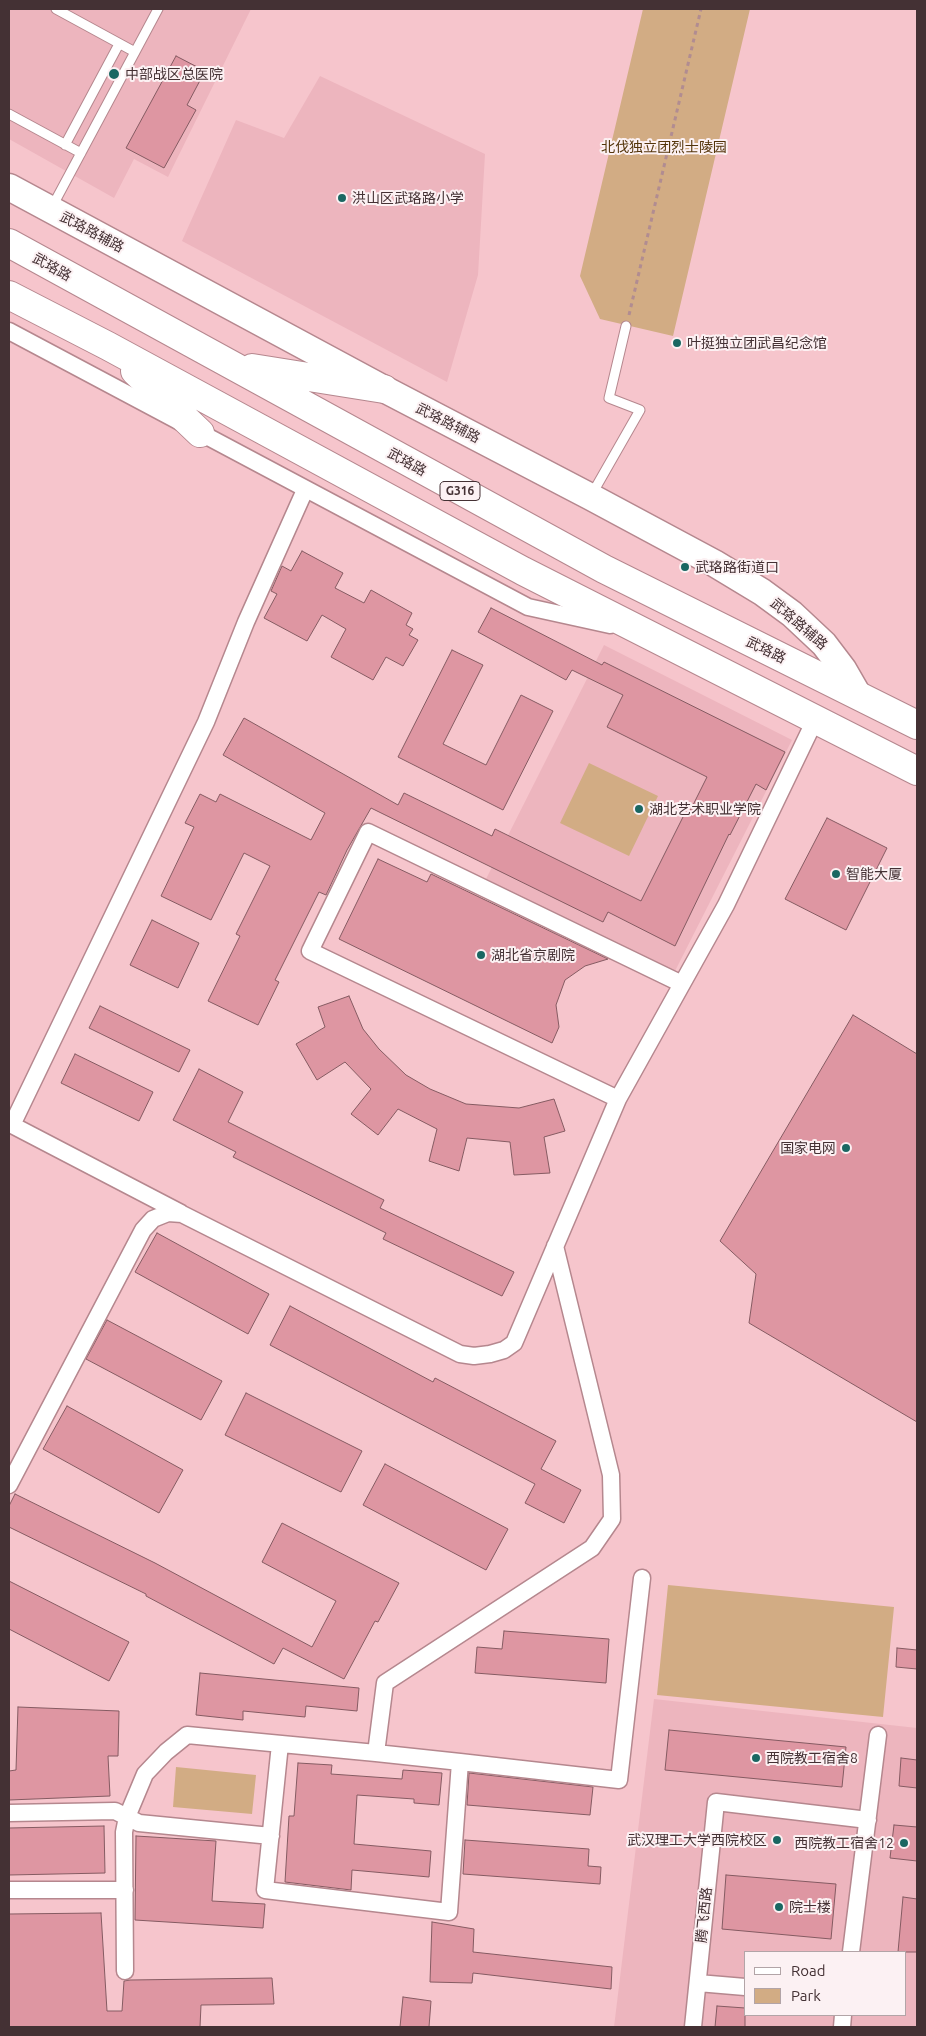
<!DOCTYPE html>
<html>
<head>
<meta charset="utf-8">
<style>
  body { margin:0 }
  #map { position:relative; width:926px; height:2036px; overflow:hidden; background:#f6c5cc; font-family:Ubuntu,sans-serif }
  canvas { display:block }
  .frame { position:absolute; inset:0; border:10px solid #443134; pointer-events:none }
  .legend { position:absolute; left:744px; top:1951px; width:162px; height:65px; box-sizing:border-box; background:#fcf1f3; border:1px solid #b2a4a7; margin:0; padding:6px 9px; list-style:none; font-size:15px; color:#443134 }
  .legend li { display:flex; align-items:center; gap:10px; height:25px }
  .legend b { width:25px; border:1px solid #b2a4a7 }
</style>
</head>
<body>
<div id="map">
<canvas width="926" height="2036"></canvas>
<div class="frame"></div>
<ul class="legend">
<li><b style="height:6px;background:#fff"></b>Road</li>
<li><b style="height:14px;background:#d2ac84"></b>Park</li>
</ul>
</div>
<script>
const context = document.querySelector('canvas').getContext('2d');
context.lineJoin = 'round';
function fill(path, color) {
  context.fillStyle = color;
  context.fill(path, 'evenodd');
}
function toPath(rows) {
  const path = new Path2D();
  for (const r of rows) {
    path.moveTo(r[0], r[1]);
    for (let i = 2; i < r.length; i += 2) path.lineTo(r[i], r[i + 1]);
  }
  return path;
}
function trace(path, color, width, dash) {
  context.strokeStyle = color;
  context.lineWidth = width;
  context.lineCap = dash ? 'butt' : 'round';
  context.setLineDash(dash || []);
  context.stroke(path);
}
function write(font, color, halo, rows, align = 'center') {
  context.font = font + ' Ubuntu,"Noto Sans SC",sans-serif';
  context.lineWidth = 4;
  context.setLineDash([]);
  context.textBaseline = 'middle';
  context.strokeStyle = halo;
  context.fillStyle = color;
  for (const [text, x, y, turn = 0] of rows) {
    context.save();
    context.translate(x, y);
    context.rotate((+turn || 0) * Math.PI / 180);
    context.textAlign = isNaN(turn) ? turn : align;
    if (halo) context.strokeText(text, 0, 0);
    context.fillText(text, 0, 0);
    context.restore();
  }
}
fill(toPath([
  [9,9,251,9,168,177,134,159,114,198,9,139],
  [320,76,485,154,478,275,447,382,182,241,236,120,284,138],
  [604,645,792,740,674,973,486,879],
  [654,1699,917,1728,917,2027,614,2027],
  [745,1952,905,1952,905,2015,745,2015]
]), '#edb5be');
fill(toPath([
  [643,9,750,9,673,336,600,319,580,276],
  [589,763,658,796,629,856,560,823],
  [668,1585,894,1607,883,1717,657,1695],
  [176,1767,256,1775,252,1814,173,1807]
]), '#d2ac84');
const building = toPath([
  [176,56,205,71,187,105,196,110,164,168,126,148,176,56],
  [302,551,343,573,335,588,364,603,371,590,412,613,406,625,413,629,409,635,418,640,403,666,386,657,373,680,331,657,346,629,322,615,307,641,264,618,277,594,271,591,282,566,291,571,302,551],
  [491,608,602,665,604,662,785,752,766,790,756,784,730,835,729,834,675,946,608,912,603,922,371,808,347,850,326,895,319,892,275,980,279,982,258,1025,208,1001,240,936,236,934,270,866,244,853,211,920,161,896,194,827,185,823,200,794,216,802,220,794,311,840,325,813,223,755,244,718,398,805,404,793,492,836,495,829,641,901,685,813,688,815,707,777,607,727,623,695,572,670,566,680,478,632,491,608],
  [452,650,483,665,443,744,486,765,521,695,553,711,503,810,398,757,452,650],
  [827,818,887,848,846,930,785,899,827,818],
  [378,859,427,882,431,874,608,959,585,966,565,980,556,1005,559,1027,552,1043,339,939,378,859],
  [152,920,199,943,178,988,130,965,152,920],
  [349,996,363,1029,379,1049,406,1075,430,1089,466,1104,519,1108,554,1099,565,1131,544,1137,550,1173,514,1175,510,1142,467,1138,459,1171,429,1161,437,1129,398,1109,378,1135,351,1114,371,1089,345,1062,317,1080,296,1044,325,1027,318,1007,349,996],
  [100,1006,190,1050,179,1072,89,1028,100,1006],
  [853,1015,917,1054,917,1422,749,1323,756,1274,720,1241,853,1015],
  [75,1054,153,1092,139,1121,61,1083,75,1054],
  [199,1069,243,1092,228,1122,384,1200,380,1208,514,1272,502,1296,383,1239,386,1233,233,1157,236,1152,173,1120,199,1069],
  [157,1233,269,1294,248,1334,135,1272,157,1233],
  [290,1306,433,1382,435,1378,556,1441,541,1469,581,1490,564,1523,525,1503,535,1484,270,1345,290,1306],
  [107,1320,222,1381,201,1420,86,1359,107,1320],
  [246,1393,362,1451,341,1492,225,1435,246,1393],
  [67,1406,183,1470,159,1513,43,1449,67,1406],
  [385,1464,508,1529,486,1570,363,1505,385,1464],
  [15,1494,155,1563,312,1647,336,1601,262,1562,282,1523,399,1583,378,1622,375,1621,344,1679,283,1648,274,1664,146,1596,146,1594,9,1527,9,1506,15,1494],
  [9,1581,129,1642,109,1681,9,1629,9,1581],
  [504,1631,609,1639,606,1683,475,1673,477,1647,502,1649,504,1631],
  [897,1648,917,1650,917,1669,896,1667,897,1648],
  [200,1673,359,1688,357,1711,306,1706,305,1717,243,1711,243,1720,196,1715,200,1673],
  [18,1707,119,1711,118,1756,108,1756,110,1796,9,1800,9,1771,16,1770,18,1707],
  [669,1730,846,1747,842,1787,665,1770,669,1730],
  [901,1758,917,1760,917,1788,899,1786,901,1758],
  [298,1763,332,1765,331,1774,402,1779,403,1770,442,1773,439,1805,414,1803,414,1799,357,1795,354,1844,431,1851,429,1877,352,1870,351,1890,285,1882,289,1816,294,1816,298,1763],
  [469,1773,593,1787,590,1815,467,1805,469,1773],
  [894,1825,917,1827,917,1861,890,1858,894,1825],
  [104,1826,105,1873,9,1875,9,1828,104,1826],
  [136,1836,216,1841,212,1901,265,1904,263,1928,135,1920,136,1836],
  [465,1840,589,1849,588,1866,601,1867,600,1884,463,1874,465,1840],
  [726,1875,836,1884,831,1939,722,1929,726,1875],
  [903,1897,917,1899,917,1952,898,1952,903,1897],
  [101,1913,107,2011,122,2011,124,1981,130,1980,272,1978,274,2004,201,2005,200,2027,9,2027,9,1914,101,1913],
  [432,1922,474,1929,473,1952,612,1967,611,1989,473,1973,472,1983,430,1982,432,1922],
  [403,1997,431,2001,429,2027,400,2027,403,1997],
  [717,2006,745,2008,745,2027,715,2027,717,2006]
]);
fill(building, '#de96a2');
trace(building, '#855b62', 1);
const service = toPath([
  [56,9,135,52],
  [9,114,81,153],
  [65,145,119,44],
  [52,207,158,9],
  [592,494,640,410,609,398,626,326]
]);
const minor = toPath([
  [9,331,528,607,610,625],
  [618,1099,310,951,368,832,682,984],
  [181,1213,12,1125,206,722,246,622,305,490],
  [9,1485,143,1230,153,1219,168,1213,182,1214,460,1354,474,1356,490,1354,504,1350,514,1343,618,1099,726,905,815,720],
  [280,1744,265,1890,449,1912,460,1762,376,1753,385,1683,592,1548,612,1519,611,1475,555,1246],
  [460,1762,619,1780,642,1578],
  [9,1813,115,1811,139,1823,271,1836],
  [9,1890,125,1890],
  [851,1952,878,1735],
  [125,1971,124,1832,127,1817,145,1774,166,1752,187,1735,376,1753],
  [698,1983,745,1987],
  [693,2027,716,1802,868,1820],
  [842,2027,843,2015]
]);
const primary = toPath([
  [9,187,384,389,591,497,714,563,762,592,792,614,824,644,843,669,858,695]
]);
const trunk = toPath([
  [9,243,604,569,917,725],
  [9,295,108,346,523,571,917,771],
  [252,368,384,389],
  [135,371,200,433]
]);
trace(service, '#b5878e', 11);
trace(minor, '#b5878e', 19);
trace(primary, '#b5878e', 29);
trace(trunk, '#b5878e', 30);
trace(toPath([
  [629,315,701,9]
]), '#b18c91', 3, [4, 4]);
trace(service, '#fff', 9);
trace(minor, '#fff', 16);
trace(primary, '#fff', 26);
trace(trunk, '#fff', 28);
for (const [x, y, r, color] of [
  [114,74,6,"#1a6762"],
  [342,198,5,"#1a6762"],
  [677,343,5,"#1a6762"],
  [685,567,5,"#1a6762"],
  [639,809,5,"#1a6762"],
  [836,874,5,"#1a6762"],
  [481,955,5,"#1a6762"],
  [846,1148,5,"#1a6762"],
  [756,1758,5,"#1a6762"],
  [777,1840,5,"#1a6762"],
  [904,1843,5,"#1a6762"],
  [779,1907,5,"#1a6762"]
]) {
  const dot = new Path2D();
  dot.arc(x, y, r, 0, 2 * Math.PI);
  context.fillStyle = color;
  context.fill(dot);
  trace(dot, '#fcf1f3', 2);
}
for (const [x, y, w] of [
  [460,491,40]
]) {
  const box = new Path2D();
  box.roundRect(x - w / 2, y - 9.5, w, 19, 4);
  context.fillStyle = '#fcf1f3';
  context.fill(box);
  trace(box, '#443134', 1);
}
write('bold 12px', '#443134', null, [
  ["G316",460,491]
]);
write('14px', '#443134', '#fcf1f3', [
  ["中部战区总医院",125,74],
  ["洪山区武珞路小学",352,198],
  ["叶挺独立团武昌纪念馆",687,343],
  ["武珞路街道口",695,567],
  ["湖北艺术职业学院",649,809],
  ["智能大厦",846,874],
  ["湖北省京剧院",491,955],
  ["国家电网",836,1148,"right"],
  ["西院教工宿舍8",766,1758],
  ["武汉理工大学西院校区",767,1840,"right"],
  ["西院教工宿舍12",894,1843,"right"],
  ["院士楼",789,1907]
], 'left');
write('14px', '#54350b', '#fcf1f3', [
  ["北伐独立团烈士陵园",664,147]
]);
write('14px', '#443134', '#fcf1f3', [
  ["武珞路辅路",92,232,28],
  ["武珞路",52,267,29],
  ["武珞路辅路",448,423,27],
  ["武珞路",407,462,29],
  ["武珞路辅路",799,624,41],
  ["武珞路",766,650,26],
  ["腾飞西路",704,1915,-84]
]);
</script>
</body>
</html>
